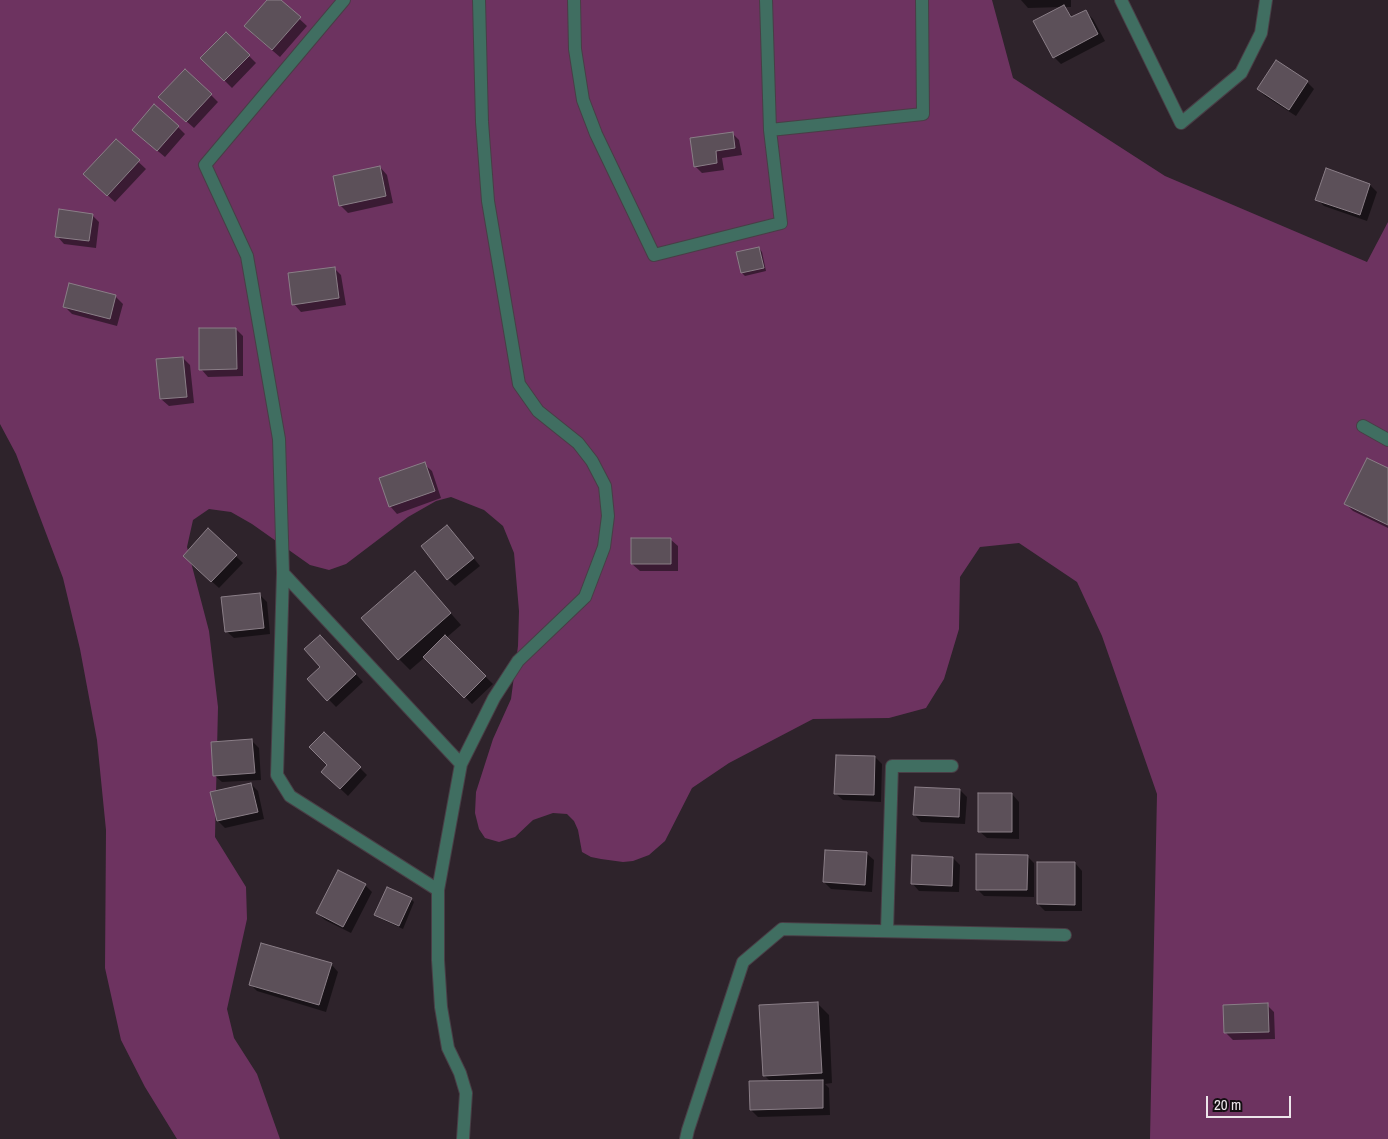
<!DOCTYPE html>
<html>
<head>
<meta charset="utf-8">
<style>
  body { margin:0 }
  #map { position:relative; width:1388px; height:1139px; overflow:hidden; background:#2e232b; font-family:"Archivo Narrow",sans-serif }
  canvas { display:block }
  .scale { position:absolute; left:1206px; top:1096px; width:85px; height:22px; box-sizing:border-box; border:2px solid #ece5ea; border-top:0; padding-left:6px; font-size:15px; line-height:18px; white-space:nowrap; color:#ece5ea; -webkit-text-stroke:4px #130e11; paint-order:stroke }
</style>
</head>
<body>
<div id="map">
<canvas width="1388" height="1139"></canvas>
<div class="scale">20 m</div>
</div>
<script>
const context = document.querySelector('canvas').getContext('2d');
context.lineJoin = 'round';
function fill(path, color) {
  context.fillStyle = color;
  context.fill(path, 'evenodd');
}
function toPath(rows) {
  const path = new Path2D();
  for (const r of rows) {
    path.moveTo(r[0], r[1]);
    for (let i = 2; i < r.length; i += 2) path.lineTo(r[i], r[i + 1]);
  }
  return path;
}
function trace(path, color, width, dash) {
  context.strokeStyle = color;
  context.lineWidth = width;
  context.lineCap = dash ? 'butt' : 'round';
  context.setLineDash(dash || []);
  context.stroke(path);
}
fill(toPath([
  [0,0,992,0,1013,78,1165,176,1367,262,1388,222,1388,1139,1150,1139,1157,794,1102,636,1077,582,1019,543,980,547,960,577,959,629,944,679,926,708,889,718,813,719,729,763,692,788,665,841,649,855,633,861,623,862,601,859,591,857,582,852,578,830,574,821,567,814,553,813,533,820,515,837,499,842,485,838,479,829,475,813,476,792,493,739,511,699,518,646,519,611,514,553,503,526,484,510,451,497,436,501,408,517,346,564,329,570,310,565,252,524,231,512,209,509,193,520,187,547,209,631,218,707,215,837,246,887,247,919,227,1009,234,1038,257,1074,280,1139,177,1139,145,1087,121,1040,105,968,106,830,97,740,80,649,63,578,16,454,0,424]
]), '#6d3360');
fill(toPath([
  [268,0,279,0,307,26,280,57,253,34],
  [1021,0,1071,0,1071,7,1065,7,1073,18,1086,12,1093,19,1105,41,1061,64,1054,57,1062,7,1028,8],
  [226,33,256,63,232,88,202,58],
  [1307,82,1314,89,1296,116,1265,96,1258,89],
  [211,95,218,102,194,128,167,104],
  [178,127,185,134,165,157,141,137],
  [732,133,739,140,742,155,722,158,724,170,702,173,695,166],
  [116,141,146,169,115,202,92,181],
  [380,167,387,175,393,203,348,213,340,205],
  [1370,185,1377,192,1367,221,1324,206,1317,199],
  [92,215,99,222,96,248,64,244,57,236],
  [759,248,762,252,766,271,745,276,742,273],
  [334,268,341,275,346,305,301,312,294,304],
  [70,284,116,297,123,304,117,326,72,314,64,306],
  [236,329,243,336,243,376,208,377,201,369],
  [183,358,190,365,194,403,169,406,161,399],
  [424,464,432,471,441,498,397,514,390,506],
  [1388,470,1388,528,1353,511,1346,504],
  [208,530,243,563,219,588,184,556],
  [454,534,480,566,455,586,448,579],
  [670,539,678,546,678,571,640,571,632,564],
  [425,584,461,625,446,638,493,684,472,704,425,657,410,670,399,659],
  [260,595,267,602,270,634,234,638,226,631],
  [327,643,363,682,336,707,309,679,322,667],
  [252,741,259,748,261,780,222,782,214,775],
  [875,757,882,764,881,802,843,800,835,793],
  [360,768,367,775,348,796,330,779],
  [251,784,258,791,264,819,225,828,218,821],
  [960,790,967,797,965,824,921,822,914,814],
  [1012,794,1019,802,1019,839,987,838,979,831],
  [866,853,874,860,872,892,831,889,824,882],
  [1027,856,1034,863,1034,897,984,896,977,889],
  [953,858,960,865,959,892,919,891,912,883],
  [1075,863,1082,871,1082,911,1045,911,1038,904],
  [365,885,372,892,351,933,325,920,317,913],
  [411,899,414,902,403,929,379,918,376,915],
  [331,964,338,972,326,1012,257,991,250,984],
  [818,1004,829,1015,832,1083,825,1084,829,1088,830,1115,758,1117,751,1110,771,1082,764,1075],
  [1267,1005,1274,1012,1275,1039,1233,1040,1226,1033]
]), '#0007');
const building = toPath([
  [267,0,281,0,301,17,272,50,244,26,267,0],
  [1064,5,1071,17,1086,10,1098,34,1053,58,1033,21,1064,5],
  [226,32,250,55,224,81,200,58,226,32],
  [1276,60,1308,81,1289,110,1257,89,1276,60],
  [185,69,212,94,186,122,158,97,185,69],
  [154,104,179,126,157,151,132,130,154,104],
  [733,132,735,148,716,151,717,163,694,167,690,138,733,132],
  [116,139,140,160,107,196,83,174,116,139],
  [380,166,386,196,339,206,333,176,380,166],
  [1326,168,1370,184,1360,215,1315,200,1326,168],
  [59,209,93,214,89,241,55,237,59,209],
  [759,247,764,268,741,273,736,252,759,247],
  [335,267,339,298,292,305,288,273,335,267],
  [69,283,116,295,110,319,63,307,69,283],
  [199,328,236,328,237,369,199,370,199,328],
  [183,357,187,397,160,399,156,359,183,357],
  [1367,458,1388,468,1388,525,1344,504,1367,458],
  [425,462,435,491,389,507,379,478,425,462],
  [447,525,474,558,447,580,421,546,447,525],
  [208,528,237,555,211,582,183,556,208,528],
  [631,538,671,538,671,564,631,564,631,538],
  [415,571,451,613,398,660,361,618,415,571],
  [260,593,264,628,225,632,221,597,260,593],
  [320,635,356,674,327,701,307,679,320,667,304,649,320,635],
  [445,635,486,676,464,698,423,657,445,635],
  [324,732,361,767,340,789,321,772,327,765,309,747,324,732],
  [252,739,255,773,213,776,211,742,252,739],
  [836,755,875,756,874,795,834,794,836,755],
  [251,783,258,812,217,821,210,792,251,783],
  [915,787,960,789,959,817,913,815,915,787],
  [978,793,1012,793,1012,832,978,832,978,793],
  [825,850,867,852,865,885,823,882,825,850],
  [976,854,1028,855,1027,890,976,890,976,854],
  [912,855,953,857,952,886,911,884,912,855],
  [1037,862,1075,862,1075,905,1037,904,1037,862],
  [338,870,366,884,343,927,316,913,338,870],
  [387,887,412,898,399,926,374,915,387,887],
  [261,943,332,963,319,1005,249,985,261,943],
  [818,1002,822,1073,763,1076,759,1005,818,1002],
  [1268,1003,1269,1032,1224,1033,1223,1005,1268,1003],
  [823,1080,823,1108,750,1110,749,1081,823,1080]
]);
fill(building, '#5c5059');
trace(building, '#8a7e87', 1);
const minor = toPath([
  [344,0,205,165,247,256,279,439,283,573,277,775,290,796,438,890],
  [574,0,575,49,583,100,596,134,654,255,781,223,770,130,766,0],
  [1121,0,1181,123,1241,73,1261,33,1266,0],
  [770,130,923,114,922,0],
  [1363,426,1388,440],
  [283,573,461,764],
  [887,931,892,766,952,766],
  [463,1139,466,1093,460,1073,448,1048,441,1007,438,960,438,890,461,764,494,698,518,661,585,597,604,547,608,516,605,486,592,461,578,443,538,411,519,384,488,201,482,122,479,0],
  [686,1139,688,1130,743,962,782,929,1065,935]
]);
trace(minor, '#493e46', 14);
trace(minor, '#406e61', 12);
</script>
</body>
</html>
